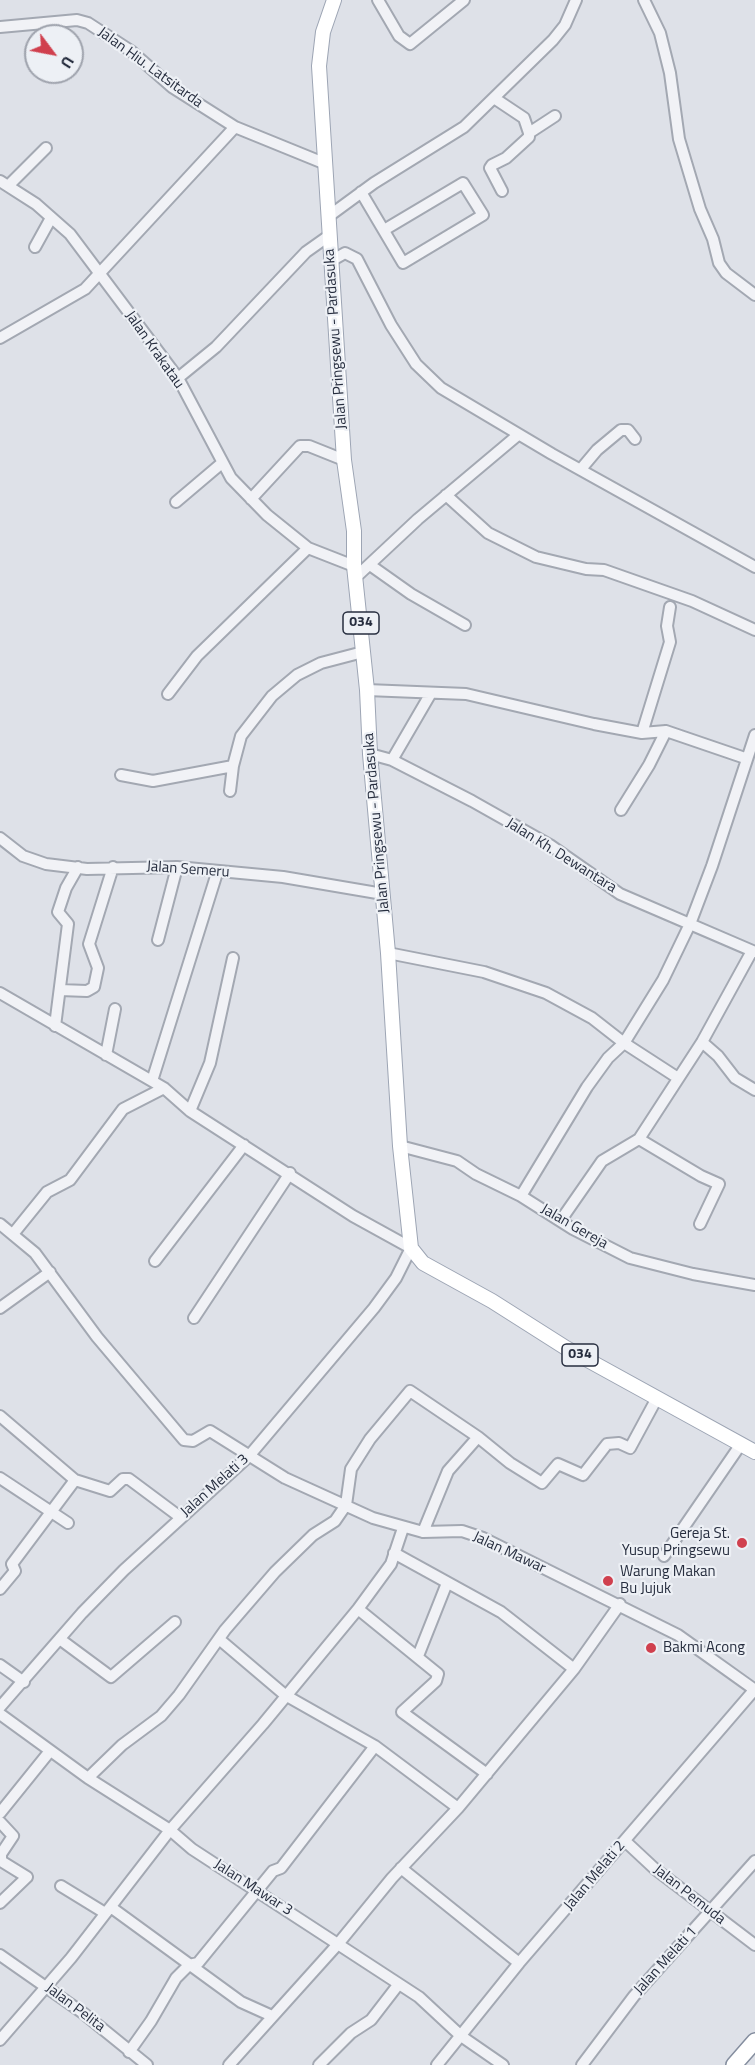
<!DOCTYPE html>
<html>
<head>
<meta charset="utf-8">
<style>
  body { margin:0 }
  #map { position:relative; width:755px; height:2065px; overflow:hidden; background:#dee1e8; font-family:"Titillium Web",sans-serif }
  canvas { display:block }
  .north { position:absolute; left:24px; top:24px; width:60px; height:60px; box-sizing:border-box; background:#edf0f5; border:2px solid #9ea2ac; border-radius:50%; rotate:122deg; font-size:16px; font-weight:700; line-height:24px; text-align:center; color:#272e3f }
  .north::after { content:''; display:block; margin:auto; width:21px; height:27px; background:#d0404e; clip-path:polygon(50% 0,100% 100%,50% 72%,0 100%) }
</style>
</head>
<body>
<div id="map">
<canvas width="755" height="2065"></canvas>
<div class="north">U</div>
</div>
<script>
const context = document.querySelector('canvas').getContext('2d');
context.lineJoin = 'round';
function toPath(rows) {
  const path = new Path2D();
  for (const r of rows) {
    path.moveTo(r[0], r[1]);
    for (let i = 2; i < r.length; i += 2) path.lineTo(r[i], r[i + 1]);
  }
  return path;
}
function trace(path, color, width, dash) {
  context.strokeStyle = color;
  context.lineWidth = width;
  context.lineCap = dash ? 'butt' : 'round';
  context.setLineDash(dash || []);
  context.stroke(path);
}
function write(font, color, halo, rows, align = 'center') {
  context.font = font + ' "Titillium Web",sans-serif';
  context.lineWidth = 4.5;
  context.setLineDash([]);
  context.textBaseline = 'middle';
  context.strokeStyle = halo;
  context.fillStyle = color;
  for (const [text, x, y, turn = 0] of rows) {
    context.save();
    context.translate(x, y);
    context.rotate((+turn || 0) * Math.PI / 180);
    context.textAlign = isNaN(turn) ? turn : align;
    if (halo) context.strokeText(text, 0, 0);
    context.fillText(text, 0, 0);
    context.restore();
  }
}
const minor = toPath([
  [378,0,399,36,410,44,464,0],
  [644,0,660,33,670,73,679,139,700,209,713,239,719,263,726,273,755,295],
  [0,27,77,20,88,23,131,51,172,87,235,127,326,164],
  [494,98,524,118,529,133],
  [0,181,36,204,70,234,178,378,231,478,267,515,308,548,354,566],
  [8,186,46,148],
  [502,191,490,168,492,165,506,158,529,137,529,133,555,116],
  [361,192,403,263,483,215,463,183,384,230],
  [329,216,374,183,464,127,553,40,565,25,576,0],
  [35,247,51,218],
  [331,261,345,253,357,259,391,325,416,364,441,388,552,454,755,567],
  [0,338,85,289,235,127],
  [178,378,216,347,306,252,330,235],
  [581,469,597,450,621,430,628,430,635,439],
  [446,495,488,533,536,557,586,569,604,570,692,601,755,630],
  [251,499,300,446,309,446,344,460],
  [176,502,222,463],
  [370,565,411,594,465,625],
  [356,577,418,519,518,435],
  [367,690,466,694,594,724,642,733,666,731,745,758],
  [168,694,197,656,308,548],
  [642,733,670,642,667,626,670,607],
  [370,754,392,760,472,801,550,845,620,894,755,952],
  [392,760,431,693],
  [121,775,153,781,233,766],
  [230,791,233,766,241,736,272,696,297,675,321,663,363,652],
  [621,810,649,765,666,731],
  [0,838,23,856,46,864,87,869,177,867,283,877,383,894],
  [158,940,177,867],
  [388,953,484,972,546,993,592,1018,624,1043,678,1078],
  [60,990,87,991,94,987,98,968,89,944,113,867],
  [0,993,164,1088,190,1111,353,1216,411,1248,396,1278,374,1308,249,1456,124,1570,82,1613,0,1707],
  [55,1026,68,924,58,912,66,888,78,867],
  [702,1042,718,1056,735,1078,755,1090],
  [106,1055,115,1009],
  [152,1081,217,873],
  [190,1111,210,1063,233,958],
  [639,1139,701,1176,719,1184,700,1224],
  [400,1146,457,1161,476,1174,521,1196,573,1229,630,1258,693,1274,755,1285],
  [521,1196,587,1087,608,1058,624,1043,663,980,690,924,712,866,755,735],
  [561,1220,602,1161,639,1139,702,1042,752,951],
  [0,1224,35,1253,97,1337,184,1440,193,1441,210,1431,285,1478,373,1518,423,1532,462,1531,483,1538,678,1635,755,1690],
  [13,1234,47,1192,70,1180,123,1109,164,1088],
  [155,1261,244,1145],
  [0,1308,50,1272],
  [194,1318,290,1173],
  [0,1416,75,1480,110,1491,123,1479,129,1479,180,1517],
  [0,1478,68,1523],
  [423,1532,448,1471,478,1437],
  [394,1553,501,1612,574,1669],
  [664,1556,741,1444],
  [0,1589,15,1571,12,1564,75,1480],
  [358,1609,438,1674,436,1681,402,1712,487,1774],
  [219,1639,285,1695,375,1746,458,1808],
  [61,1640,111,1677,175,1622],
  [418,1656,447,1583],
  [0,1665,24,1682],
  [0,1714,88,1778,170,1830,192,1849,419,1997,461,2036,503,2065],
  [88,1778,122,1745,161,1716,179,1695,225,1630,275,1572,313,1535,335,1521,346,1505,351,1469,370,1439,410,1391,478,1437,510,1463,542,1483,558,1464,583,1475,607,1444,619,1443,630,1448,657,1398],
  [0,1813,50,1751],
  [0,1822,13,1836,1,1854,1,1861,27,1877,0,1903],
  [625,1841,655,1869,755,1945],
  [401,1868,519,1963],
  [61,1886,105,1913],
  [112,1908,241,2002,272,2016],
  [0,1955,83,2013,147,2065],
  [0,2040,71,1958,170,1830,263,1724,358,1609,391,1564,403,1528],
  [129,2052,151,2021,176,1978,189,1965,198,1963,273,1871,281,1868,375,1746],
  [229,2065,338,1944,392,1878,458,1808,574,1669,620,1604],
  [319,2065,351,2033,371,2020,398,1985],
  [437,2065,519,1963,755,1689],
  [582,2065,634,1996,755,1861]
]);
const major = toPath([
  [334,0,323,32,319,66,344,460,354,531,354,566,367,690,370,754,388,953,400,1146,411,1248,423,1263,492,1301,566,1348,755,1452]
]);
const highway = toPath([
  [734,2065,755,2041]
]);
trace(minor, '#a3a8b2', 14);
trace(major, '#9da5b4', 16);
trace(highway, '#858e9f', 18);
trace(minor, '#f1f2f6', 10);
trace(major, '#fff', 14);
trace(highway, '#fff', 15);
for (const [x, y, r, color] of [
  [742,1543,6,"#d0404e"],
  [608,1581,6,"#d0404e"],
  [651,1648,6,"#d0404e"]
]) {
  const dot = new Path2D();
  dot.arc(x, y, r, 0, 2 * Math.PI);
  context.fillStyle = color;
  context.fill(dot);
  trace(dot, '#edf0f5', 2);
}
for (const [x, y, w] of [
  [361,623,36],
  [580,1355,36]
]) {
  const box = new Path2D();
  box.roundRect(x - w / 2, y - 11, w, 22, 4.5);
  context.fillStyle = '#edf0f5';
  context.fill(box);
  trace(box, '#272e3f', 1.5);
}
write('bold 14px', '#272e3f', null, [
  ["034",361,623],
  ["034",580,1355]
]);
write('15px', '#272e3f', '#edf0f5', [
  ["Jalan Hiu. Latsitarda",150,68,36],
  ["Jalan Pringsewu - Pardasuka",336,339,-94],
  ["Jalan Krakatau",154,350,55],
  ["Jalan Pringsewu - Pardasuka",377,823,-95],
  ["Jalan Kh. Dewantara",561,856,32],
  ["Jalan Semeru",188,870,4],
  ["Jalan Gereja",574,1227,30],
  ["Jalan Melati 3",215,1486,-42],
  ["Jalan Mawar",509,1553,25],
  ["Jalan Melati 2",595,1876,-50],
  ["Jalan Mawar 3",253,1888,33],
  ["Jalan Pemuda",689,1895,38],
  ["Jalan Melati 1",666,1961,-48],
  ["Jalan Pelita",75,2008,37]
]);
write('15px', '#272e3f', '#edf0f5', [
  ["Gereja St.",730,1534,"right"],
  ["Yusup Pringsewu",730,1551,"right"],
  ["Warung Makan",620,1572],
  ["Bu Jujuk",620,1589],
  ["Bakmi Acong",663,1648]
], 'left');
</script>
</body>
</html>
